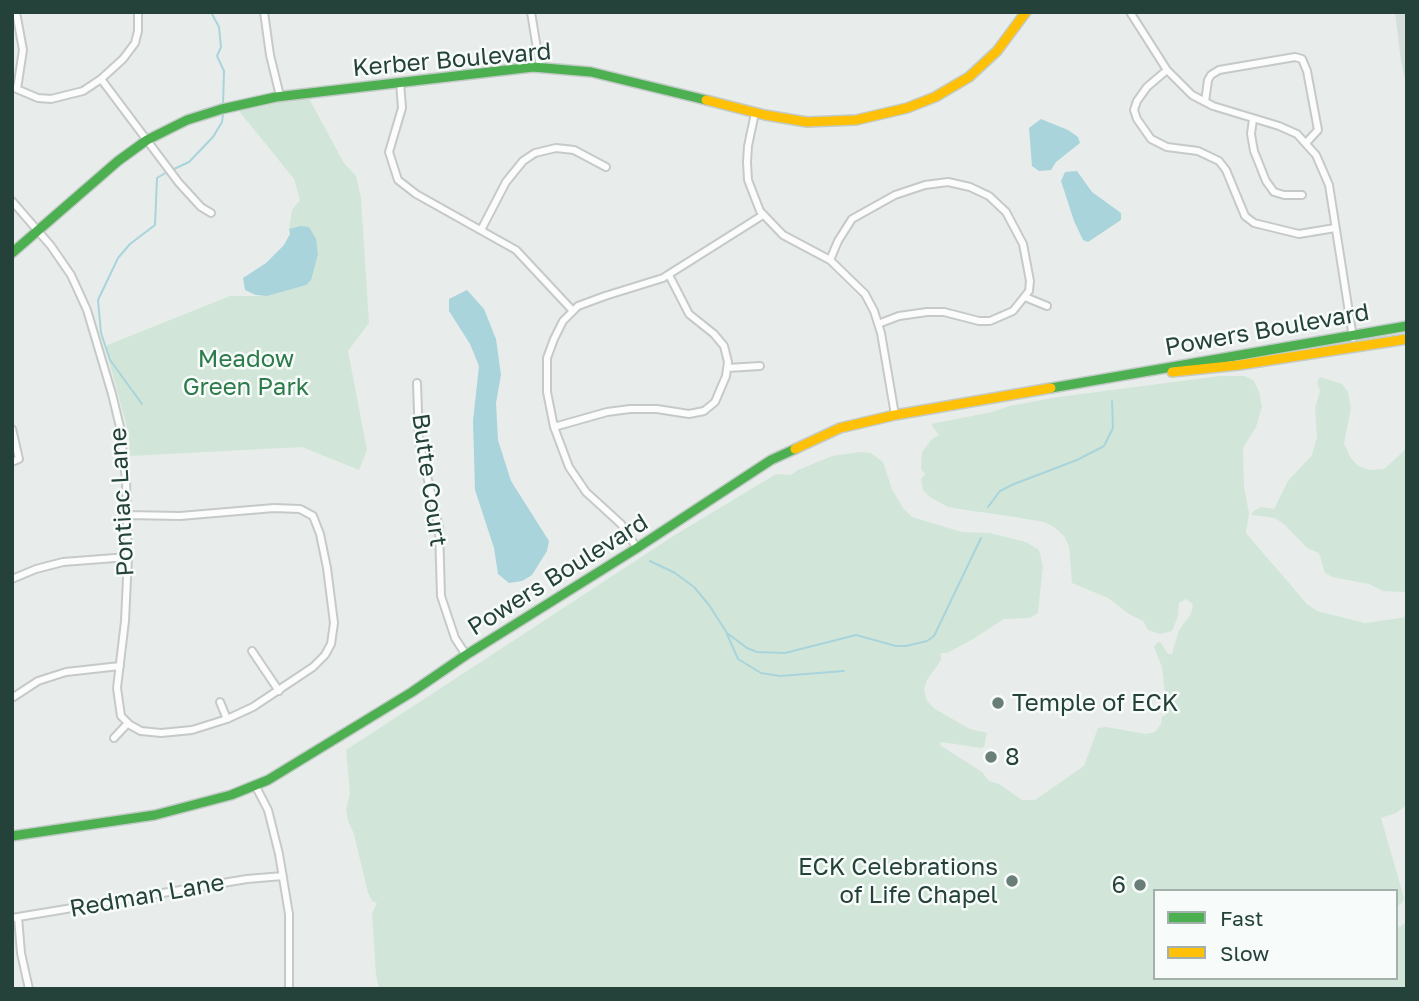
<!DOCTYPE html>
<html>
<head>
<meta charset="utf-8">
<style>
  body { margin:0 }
  #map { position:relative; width:1419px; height:1001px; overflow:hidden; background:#e8edeb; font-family:"Golos Text",sans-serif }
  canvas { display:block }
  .frame { position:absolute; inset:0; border:14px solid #24423a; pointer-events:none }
  .legend { position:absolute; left:1153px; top:889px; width:245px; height:91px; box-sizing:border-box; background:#f7fbf9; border:2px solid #a3b1ad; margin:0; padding:9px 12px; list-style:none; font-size:21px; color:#24423a }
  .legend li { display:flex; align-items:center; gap:14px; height:35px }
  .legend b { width:35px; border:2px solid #a3b1ad }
</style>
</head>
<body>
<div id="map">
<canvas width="1419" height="1001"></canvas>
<div class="frame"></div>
<ul class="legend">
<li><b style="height:9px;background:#4caf50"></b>Fast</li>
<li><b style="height:9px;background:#ffc107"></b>Slow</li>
</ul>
</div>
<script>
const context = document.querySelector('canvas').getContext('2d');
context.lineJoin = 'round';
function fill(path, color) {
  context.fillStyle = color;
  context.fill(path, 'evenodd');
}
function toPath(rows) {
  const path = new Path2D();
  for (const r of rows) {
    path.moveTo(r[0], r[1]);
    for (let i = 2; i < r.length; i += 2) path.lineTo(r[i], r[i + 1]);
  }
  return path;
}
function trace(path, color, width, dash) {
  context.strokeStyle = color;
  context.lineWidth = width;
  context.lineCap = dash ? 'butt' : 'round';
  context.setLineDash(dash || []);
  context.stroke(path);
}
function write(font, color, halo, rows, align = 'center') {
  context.font = font + ' "Golos Text",sans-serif';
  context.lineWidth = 5;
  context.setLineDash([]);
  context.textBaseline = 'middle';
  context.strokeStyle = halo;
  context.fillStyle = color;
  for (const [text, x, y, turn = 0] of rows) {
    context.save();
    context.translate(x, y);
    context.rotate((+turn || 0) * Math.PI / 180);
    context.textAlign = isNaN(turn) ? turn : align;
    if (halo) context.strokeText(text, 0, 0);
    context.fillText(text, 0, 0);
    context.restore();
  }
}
fill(toPath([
  [1395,12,1407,12,1407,88,1401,61]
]), '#d6dedb');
fill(toPath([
  [306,93,344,163,356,176,361,198,369,323,348,351,367,450,359,470,302,447,130,456,129,435,105,346,230,296,267,296,300,226,289,229,292,210,300,200,294,179,235,106],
  [1220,376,1244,376,1253,380,1259,391,1262,407,1256,427,1243,448,1244,486,1249,513,1246,533,1307,604,1317,611,1365,623,1407,617,1407,805,1396,813,1381,818,1404,898,1403,902,1396,907,1396,891,1155,891,1155,978,1396,978,1396,929,1407,922,1407,989,379,989,376,975,372,913,377,903,372,901,368,893,354,834,348,821,346,810,350,794,346,750,675,535,776,474,791,475,798,470,832,456,861,452,871,453,883,462,892,489,903,508,912,517,962,532,990,533,1026,542,1039,550,1043,566,1038,613,1030,618,1004,619,973,639,947,653,941,653,941,660,927,680,924,689,927,701,935,709,970,729,987,733,984,747,981,748,941,742,940,745,982,772,989,781,999,784,1022,800,1035,800,1084,766,1098,728,1106,727,1146,734,1155,732,1161,724,1162,716,1165,716,1166,704,1162,667,1154,647,1158,642,1161,643,1168,654,1172,654,1179,630,1191,614,1193,604,1186,599,1179,603,1178,616,1172,631,1160,634,1148,630,1143,621,1129,614,1108,598,1072,583,1069,546,1064,536,1054,527,1044,522,1015,517,959,509,948,507,930,497,923,490,921,479,925,474,921,469,922,452,931,440,939,435,931,424,992,412,1009,406,1058,397],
  [1320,377,1342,384,1348,392,1351,409,1344,443,1350,457,1358,466,1369,470,1384,469,1407,448,1407,592,1383,591,1369,584,1332,577,1325,573,1319,553,1307,548,1285,525,1275,518,1252,515,1252,512,1261,507,1274,509,1288,481,1312,455,1317,437,1315,408,1320,391,1317,382]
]), '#d1e6d8');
fill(toPath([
  [1041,119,1068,130,1078,137,1080,143,1056,162,1051,170,1039,171,1032,166,1029,128],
  [1077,171,1092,192,1121,213,1121,220,1088,242,1083,240,1074,221,1061,181,1065,172],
  [300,226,309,227,316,239,318,254,311,280,306,285,267,296,256,295,245,290,243,278,266,263,284,245,290,234,289,229],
  [467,290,484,309,496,339,501,375,496,403,498,440,511,481,549,541,547,551,532,575,522,581,509,583,498,574,494,548,475,490,473,421,479,366,470,344,449,311,449,299]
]), '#a9d4db');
trace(toPath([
  [211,12,219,27,221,47,217,56,224,71,223,105],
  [172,170,189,162,213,137,222,122,223,114],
  [142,404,110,360,101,333,98,300,118,258,130,244,155,225,157,178,167,172],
  [988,507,1000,491,1014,484,1077,460,1104,446,1113,428,1112,401],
  [650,561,675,573,694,587,709,605,727,633,747,648,757,652,785,653,856,635,896,646,906,646,927,641,934,636,981,538],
  [727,634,738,659,761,673,780,676,844,671]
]), '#a9d4db', 2);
const street = toPath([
  [16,12,23,50,17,89],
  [264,12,270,55,280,96],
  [531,12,540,67],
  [1130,12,1167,70,1192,95,1213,106,1279,126,1297,134,1316,155,1329,185,1353,338],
  [1167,70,1147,87,1137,101,1134,110,1137,119,1151,139,1167,147,1198,151,1219,161,1226,170,1245,216,1254,223,1299,234,1335,228],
  [101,79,179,183,201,207,211,213],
  [400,82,402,108,389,152,398,180,416,194,516,250,573,311],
  [12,87,38,98,51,99,83,91,101,79,123,59,135,43,138,31,138,12],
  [1205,102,1208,80,1211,75,1219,70,1295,57,1302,59,1307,71,1318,130,1306,143],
  [755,113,748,146,747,162,748,180,760,211,783,235,830,260,865,294,874,311,881,333,895,415],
  [1253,119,1251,134,1254,151,1266,181,1274,192,1284,195,1302,195],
  [12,201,51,246,71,275,87,310,112,394,120,427,126,480,128,557,125,621,117,688,121,716,130,725,141,731,161,733,192,730,227,719,253,707,313,667,325,655,331,644,334,623,327,568,320,534,313,516,300,509,274,508,180,516,127,515],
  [481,230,506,182,523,161,535,153,556,148,574,150,606,167],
  [830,260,838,241,852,219,895,195,925,185,948,182,970,187,989,196,1006,212,1023,244,1030,281,1029,291,1013,311,990,321,979,321,944,312,927,312,899,316,878,324],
  [1025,297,1047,306],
  [727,368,760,366],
  [417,383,419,441,439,528,441,596,455,638,466,655],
  [554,427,607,412,630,409,657,409,689,414,704,411,715,402,726,376,728,362,724,346,714,334,689,314,669,275],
  [12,429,19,459,12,462],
  [637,548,621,524,586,492,569,467,554,427,547,392,547,358,554,339,563,321,578,306,605,296,663,278,763,215],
  [12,579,36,569,63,562,128,557],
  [252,651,279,691],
  [12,698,38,681,66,672,120,666],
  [220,702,227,719],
  [114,738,128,723],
  [255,785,268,810,279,854,289,914,289,989],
  [18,917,21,953,29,989],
  [12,918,247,879,283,876]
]);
const fast = toPath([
  [12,253,118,161,147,140,187,120,222,109,276,97,533,67,591,72,706,100],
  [1051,388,1407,326],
  [12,836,155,815,231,795,268,780,412,692,466,655,637,548,771,460,795,449]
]);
const slow = toPath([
  [706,100,765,115,807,122,856,120,907,108,935,97,969,77,997,51,1026,12],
  [1172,372,1239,365,1407,339],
  [795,449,840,428,895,415,1051,388]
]);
trace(street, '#c5cac8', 10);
trace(fast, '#c3cbc8', 12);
trace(slow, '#c3cbc8', 12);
trace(street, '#fcfcfc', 6);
trace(fast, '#4caf50', 9);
trace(slow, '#ffc107', 9);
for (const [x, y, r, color] of [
  [998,703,7,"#697e78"],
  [991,757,7,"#697e78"],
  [1012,881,7,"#697e78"],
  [1140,885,7,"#697e78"]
]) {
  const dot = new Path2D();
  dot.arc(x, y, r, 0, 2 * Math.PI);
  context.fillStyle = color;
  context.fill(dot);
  trace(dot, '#f7fbf9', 2.5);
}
write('24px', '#24423a', '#f7fbf9', [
  ["Kerber Boulevard",452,60,-5],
  ["Powers Boulevard",1267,330,-10],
  ["Butte Court",429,480,82],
  ["Pontiac Lane",122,502,-93],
  ["Powers Boulevard",558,575,-32],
  ["Redman Lane",147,896,-10]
]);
write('24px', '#2d7a4b', '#f7fbf9', [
  ["Meadow",246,359],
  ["Green Park",246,387]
]);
write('24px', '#24423a', '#f7fbf9', [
  ["Temple of ECK",1012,703],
  ["8",1005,757],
  ["ECK Celebrations",998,867,"right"],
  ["of Life Chapel",998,895,"right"],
  ["6",1126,885,"right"]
], 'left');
</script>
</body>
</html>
